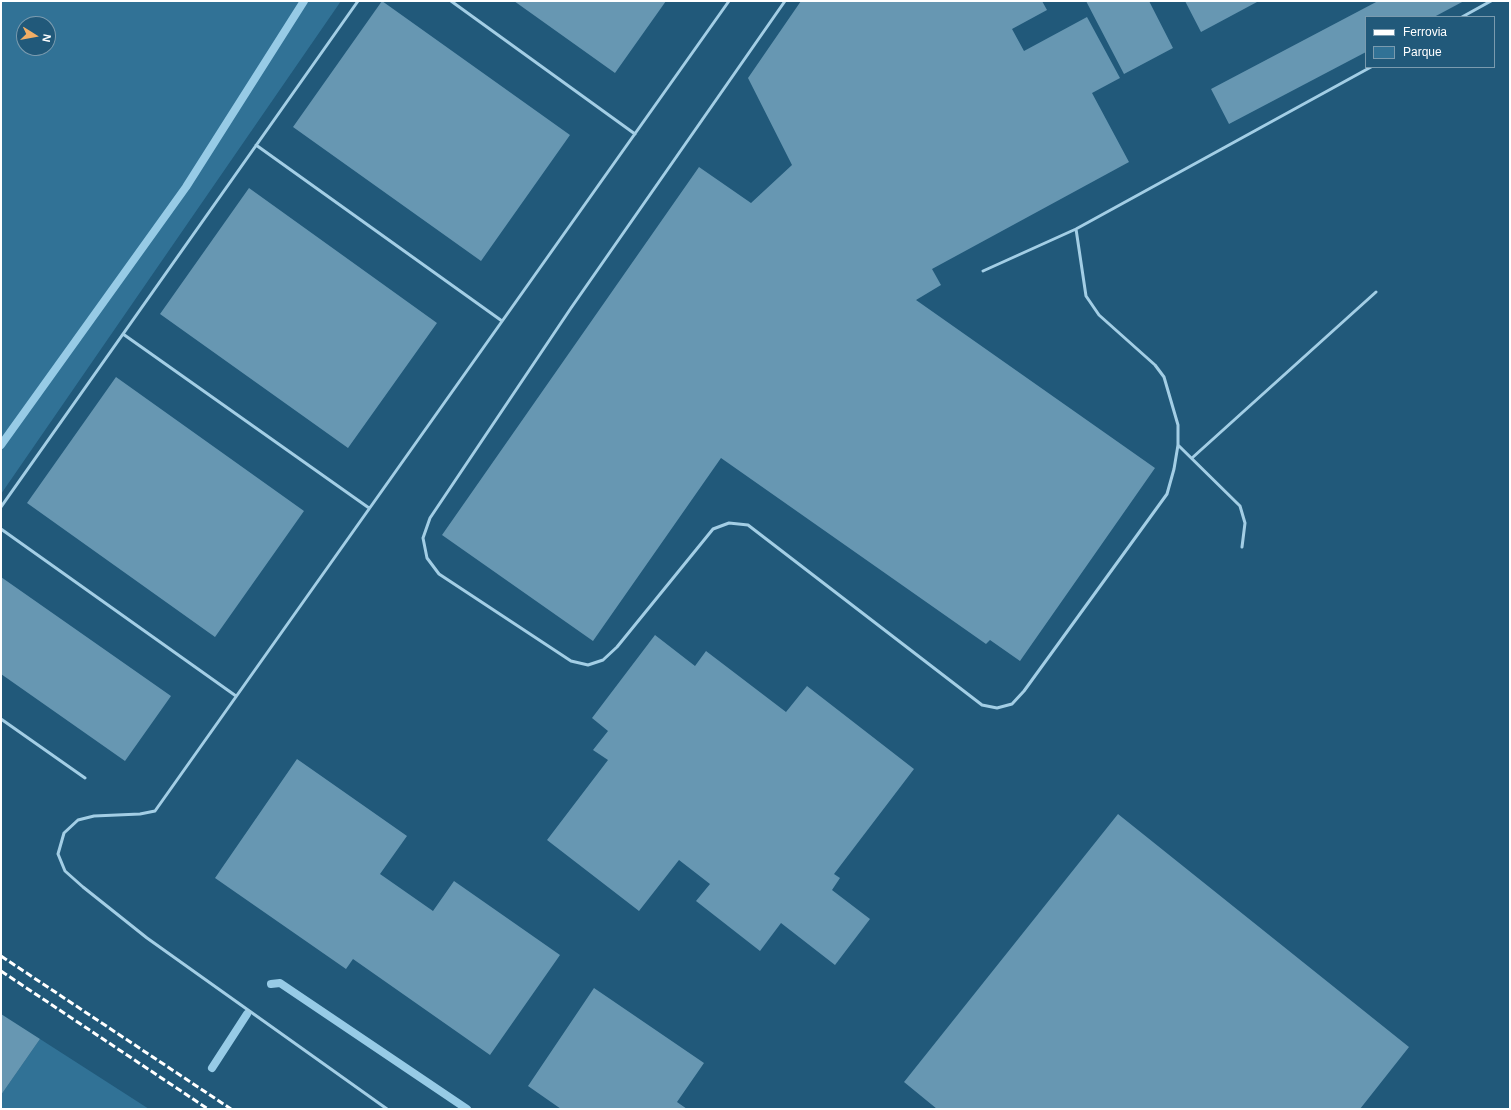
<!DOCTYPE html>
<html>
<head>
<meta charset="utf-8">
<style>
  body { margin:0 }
  #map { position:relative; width:1511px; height:1110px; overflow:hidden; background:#21597a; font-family:Helvetica,sans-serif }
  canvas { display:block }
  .frame { position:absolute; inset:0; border:2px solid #fff; pointer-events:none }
  .legend { position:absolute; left:1365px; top:16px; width:130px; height:52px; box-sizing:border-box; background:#21597a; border:1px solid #7a9baf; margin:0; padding:5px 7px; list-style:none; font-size:12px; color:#fff }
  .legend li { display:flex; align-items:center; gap:8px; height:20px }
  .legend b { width:20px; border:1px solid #7a9baf }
  .north { position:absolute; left:16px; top:16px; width:40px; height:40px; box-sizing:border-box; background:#21597a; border:1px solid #7a9baf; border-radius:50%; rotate:101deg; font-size:11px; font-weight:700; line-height:16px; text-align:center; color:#fff }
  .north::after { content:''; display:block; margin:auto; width:14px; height:18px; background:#f2ae65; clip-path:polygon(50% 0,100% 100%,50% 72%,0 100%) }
</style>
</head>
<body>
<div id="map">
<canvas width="1511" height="1110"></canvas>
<div class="frame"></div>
<ul class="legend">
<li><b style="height:5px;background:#fff"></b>Ferrovia</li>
<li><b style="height:11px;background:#317296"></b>Parque</li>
</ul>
<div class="north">N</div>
</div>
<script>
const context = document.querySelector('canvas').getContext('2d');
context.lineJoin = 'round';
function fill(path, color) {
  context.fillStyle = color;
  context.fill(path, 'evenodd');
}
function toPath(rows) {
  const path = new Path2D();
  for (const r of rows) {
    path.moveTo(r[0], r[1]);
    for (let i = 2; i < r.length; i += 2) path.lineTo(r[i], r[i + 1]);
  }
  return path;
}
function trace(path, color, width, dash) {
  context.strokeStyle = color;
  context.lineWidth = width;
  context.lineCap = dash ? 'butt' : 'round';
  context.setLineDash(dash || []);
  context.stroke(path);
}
fill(toPath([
  [1,1,341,1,1,494],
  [24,24,48,24,48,48,24,48],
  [40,1039,149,1109,1,1109,1,1095]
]), '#317296');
trace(toPath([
  [1,445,186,187,304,1],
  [271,984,280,983,467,1109],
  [212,1068,247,1014]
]), '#97cbe6', 8);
fill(toPath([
  [382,1,570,135,481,261,293,127],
  [514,1,666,1,615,73],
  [801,1,1042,1,1047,10,1012,29,1024,51,1087,17,1120,78,1092,93,1129,162,932,269,941,285,916,300,1155,468,1020,661,990,640,986,644,721,458,593,641,442,535,699,167,751,203,792,165,748,78],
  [1086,1,1149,1,1173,48,1124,74],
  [1185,1,1256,1,1257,2,1201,32],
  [1378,1,1464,1,1434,17,1366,17,1366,52,1229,124,1211,89],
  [249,188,437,323,348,448,160,314],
  [116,377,304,511,215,637,27,503],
  [1,577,171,696,125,761,1,674],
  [655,635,695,666,706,651,786,712,807,686,914,769,834,874,840,878,832,890,870,919,835,965,781,923,760,951,696,901,710,884,679,860,639,911,547,840,608,760,593,750,608,731,592,718],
  [297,759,407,836,380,874,433,911,454,881,560,955,490,1055,353,959,346,969,215,878],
  [1118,814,1409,1047,1360,1109,937,1109,904,1082],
  [594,988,704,1063,677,1102,687,1109,561,1109,528,1086],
  [1,1014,40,1039,1,1095]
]), '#6797b2');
trace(toPath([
  [451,1,635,134],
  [785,1,571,308,430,518,423,538,427,558,439,574,571,661,588,665,603,660,617,647,713,529,729,523,748,525,982,705,997,708,1012,704,1024,691,1167,494,1174,469,1178,445,1178,425,1164,377,1155,365,1099,315,1086,296,1076,229],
  [1462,17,1491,1],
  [256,145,502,321],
  [983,271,1076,229,1371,67],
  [123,334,369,508],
  [1178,445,1240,506,1245,523,1242,547],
  [1192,458,1376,292],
  [1,507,358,1],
  [1,529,236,696],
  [1,719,85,778],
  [387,1109,147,938,83,887,65,871,58,854,64,833,78,820,94,816,140,814,155,811,729,1]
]), '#a3cee5', 3);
trace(toPath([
  [1,956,231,1109],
  [1,971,208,1109]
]), '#fff', 3, [7, 3]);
</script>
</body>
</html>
